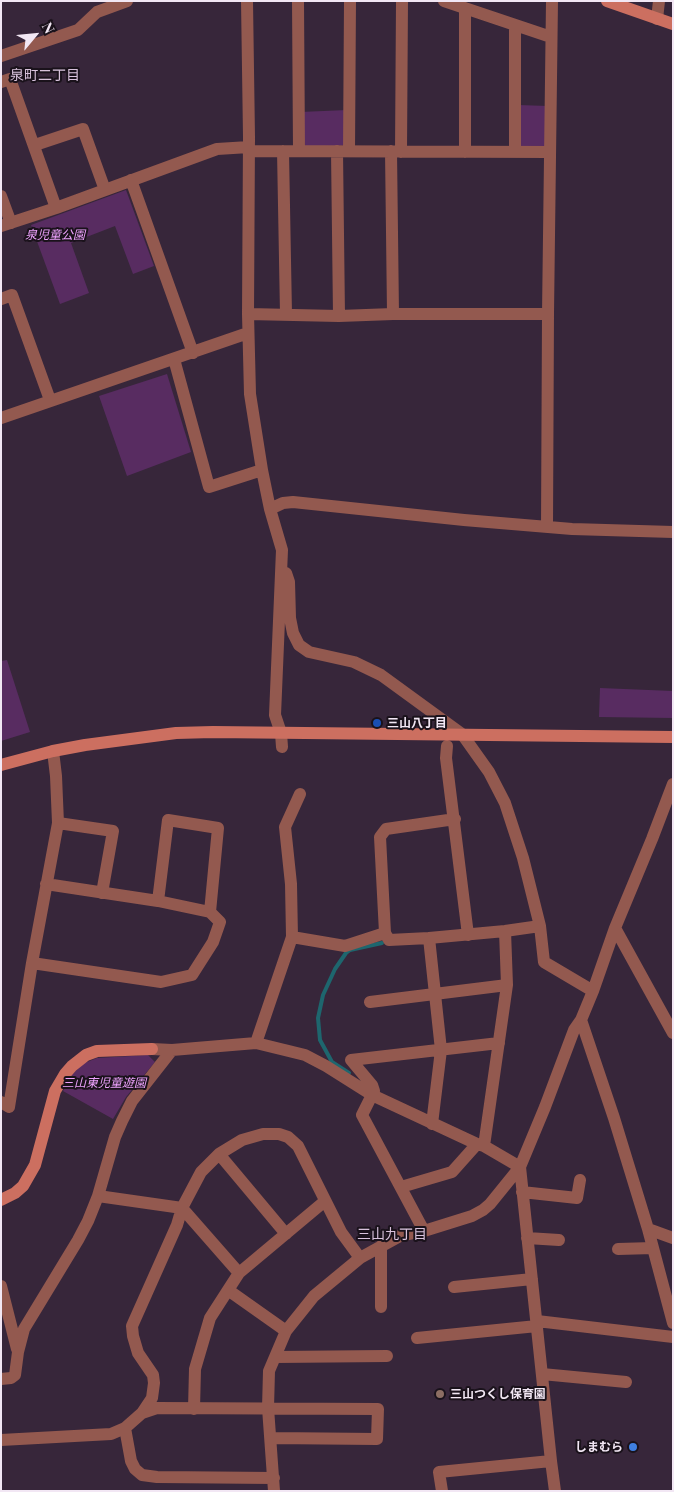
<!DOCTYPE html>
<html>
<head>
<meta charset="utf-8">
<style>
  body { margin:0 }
  #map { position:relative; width:674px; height:1492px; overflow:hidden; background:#37263a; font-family:"Playfair Display",serif }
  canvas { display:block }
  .frame { position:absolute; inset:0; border:2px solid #f2e7f4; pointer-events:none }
  .north { position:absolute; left:10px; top:10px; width:50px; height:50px; -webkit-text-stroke:4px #1a121b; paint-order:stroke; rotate:62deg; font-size:14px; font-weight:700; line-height:20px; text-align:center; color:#f2e7f4 }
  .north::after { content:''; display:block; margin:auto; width:18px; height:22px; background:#f2e7f4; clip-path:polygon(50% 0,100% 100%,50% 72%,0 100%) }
</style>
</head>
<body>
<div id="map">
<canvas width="674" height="1492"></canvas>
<div class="frame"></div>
<div class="north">N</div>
</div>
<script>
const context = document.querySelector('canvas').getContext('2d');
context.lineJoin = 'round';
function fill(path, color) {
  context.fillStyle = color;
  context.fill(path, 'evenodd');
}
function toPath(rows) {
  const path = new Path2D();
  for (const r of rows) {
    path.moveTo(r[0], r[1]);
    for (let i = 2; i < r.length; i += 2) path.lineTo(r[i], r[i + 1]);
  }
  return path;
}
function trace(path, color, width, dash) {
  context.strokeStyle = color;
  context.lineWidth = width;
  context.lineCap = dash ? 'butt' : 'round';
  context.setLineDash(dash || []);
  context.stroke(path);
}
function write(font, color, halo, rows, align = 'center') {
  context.font = font + ' "Playfair Display","Noto Sans JP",serif';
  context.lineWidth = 4;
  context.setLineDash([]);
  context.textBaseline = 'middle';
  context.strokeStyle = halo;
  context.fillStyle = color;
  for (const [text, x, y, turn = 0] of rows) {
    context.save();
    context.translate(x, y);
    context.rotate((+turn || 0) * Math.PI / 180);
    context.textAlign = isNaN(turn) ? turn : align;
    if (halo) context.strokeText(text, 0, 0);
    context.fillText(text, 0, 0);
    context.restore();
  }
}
fill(toPath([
  [518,105,548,106,547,145,543,149,518,146],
  [347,110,347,145,305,149,300,112],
  [126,190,154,266,133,274,115,226,71,243,89,293,60,304,31,225],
  [167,374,191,452,127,476,99,396],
  [7,660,30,732,1,741,1,661],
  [600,688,673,691,673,718,599,717],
  [148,1055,155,1062,126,1097,113,1119,63,1091,71,1076,82,1064,97,1058]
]), '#582c61');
trace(toPath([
  [349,1073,332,1062,320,1040,318,1018,323,995,335,969,346,953,350,950,382,943]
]), '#1e666e', 4);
trace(toPath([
  [247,1,249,137,248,314,250,394,262,470,270,509,282,550,275,715,281,733,282,747],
  [298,1,299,151],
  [444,1,551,37],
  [465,8,465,152],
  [657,19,659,1],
  [1,56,78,30,97,12,127,1],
  [1,82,10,79,56,208],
  [35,145,83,129,105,190],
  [248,151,550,152],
  [283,151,286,314],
  [337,151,339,316],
  [349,151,350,1],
  [391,151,393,314],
  [401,152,402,1],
  [515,152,515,25],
  [131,180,193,353],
  [1,196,11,223],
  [1,226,56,208,217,149,249,147],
  [1,299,12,295,50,400],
  [248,314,339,316,393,314,548,314],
  [174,359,209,487,262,470],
  [1,418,248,333],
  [270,509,283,503,293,502,464,520,572,529,673,532],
  [547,527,548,314,552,1],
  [286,573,289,582,290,618,293,633,299,645,309,652,354,662,381,675,462,734,489,772,505,803,523,858,540,926,544,962,593,991],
  [447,746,446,758,468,935],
  [58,823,113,831,102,893],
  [158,901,168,820,218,828,210,912],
  [615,928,673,1033],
  [385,933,389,940,429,938,505,931,540,926],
  [292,937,345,946,385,933,380,837,386,829,455,819],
  [429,938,441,1050,432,1124],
  [32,963,161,982,192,975,213,942,220,922,210,912,158,901,46,884],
  [370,1002,507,985],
  [581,1020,614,1118,648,1229,673,1323],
  [256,1043,292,937,291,884,285,827,300,794],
  [152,1049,172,1050,256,1043,305,1055,326,1066,372,1095,477,1144,484,1146,520,1167,551,1461,439,1472,442,1491],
  [1,1102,9,1107,32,963,58,823,56,776,53,751],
  [484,1146,507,985,505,931],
  [219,1154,286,1234],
  [401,1187,452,1172,477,1144],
  [522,1192,577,1198,580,1180],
  [98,1196,182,1208,239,1273],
  [648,1229,673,1238],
  [424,1231,362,1115,374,1091,372,1085,351,1060,499,1043],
  [527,1238,559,1240],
  [381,1246,381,1307],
  [618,1249,653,1248],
  [1,1286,17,1349],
  [454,1287,532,1279],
  [228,1290,286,1331],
  [537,1321,673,1337],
  [417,1338,537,1326],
  [275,1357,387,1356],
  [542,1374,626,1382],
  [1,1379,11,1378,15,1375,18,1352,24,1329,78,1240,88,1221,98,1196,115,1137,122,1121,132,1101,172,1050],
  [194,1409,195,1369,210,1318,228,1290,239,1273,325,1201],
  [142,1413,152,1398,154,1383,153,1375,138,1353,133,1336,132,1326,177,1225,182,1208,201,1172,219,1154,242,1140,263,1134,279,1134,288,1137,298,1146,341,1232,360,1258],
  [125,1428,131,1461,135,1469,142,1475,157,1477,274,1478],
  [1,1440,111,1434,125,1428,142,1413,157,1408,378,1409,377,1439,271,1438],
  [551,1461,555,1491],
  [274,1491,268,1408,269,1371,286,1331,314,1296,360,1258,400,1236,424,1231,472,1216,483,1210,490,1204,520,1167,545,1107,574,1030,581,1020,593,991,615,928,652,839,673,784]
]), '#93594f', 12);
trace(toPath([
  [607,1,673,24],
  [1,765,53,751,85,745,176,733,213,732,673,737],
  [1,1200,15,1193,23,1186,35,1165,55,1091,65,1074,72,1066,86,1055,97,1051,152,1049]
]), '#cc6f60', 12);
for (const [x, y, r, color] of [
  [377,723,5,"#1a4fb4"],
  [440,1394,5,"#8d6e63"],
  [633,1447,5,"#3f7fe0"]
]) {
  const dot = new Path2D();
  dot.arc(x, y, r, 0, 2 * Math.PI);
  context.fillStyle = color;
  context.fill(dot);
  trace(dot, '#1a121b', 2);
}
write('italic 12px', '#eda2fd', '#1a121b', [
  ["泉児童公園",55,235],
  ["三山東児童遊園",104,1083]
]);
write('bold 12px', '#f2e7f4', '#1a121b', [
  ["三山八丁目",387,723],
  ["三山つくし保育園",450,1394],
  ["しまむら",623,1447,"right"]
], 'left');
write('14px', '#d8c2dc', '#1a121b', [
  ["泉町二丁目",45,76],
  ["三山九丁目",392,1235]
]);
</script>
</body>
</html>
